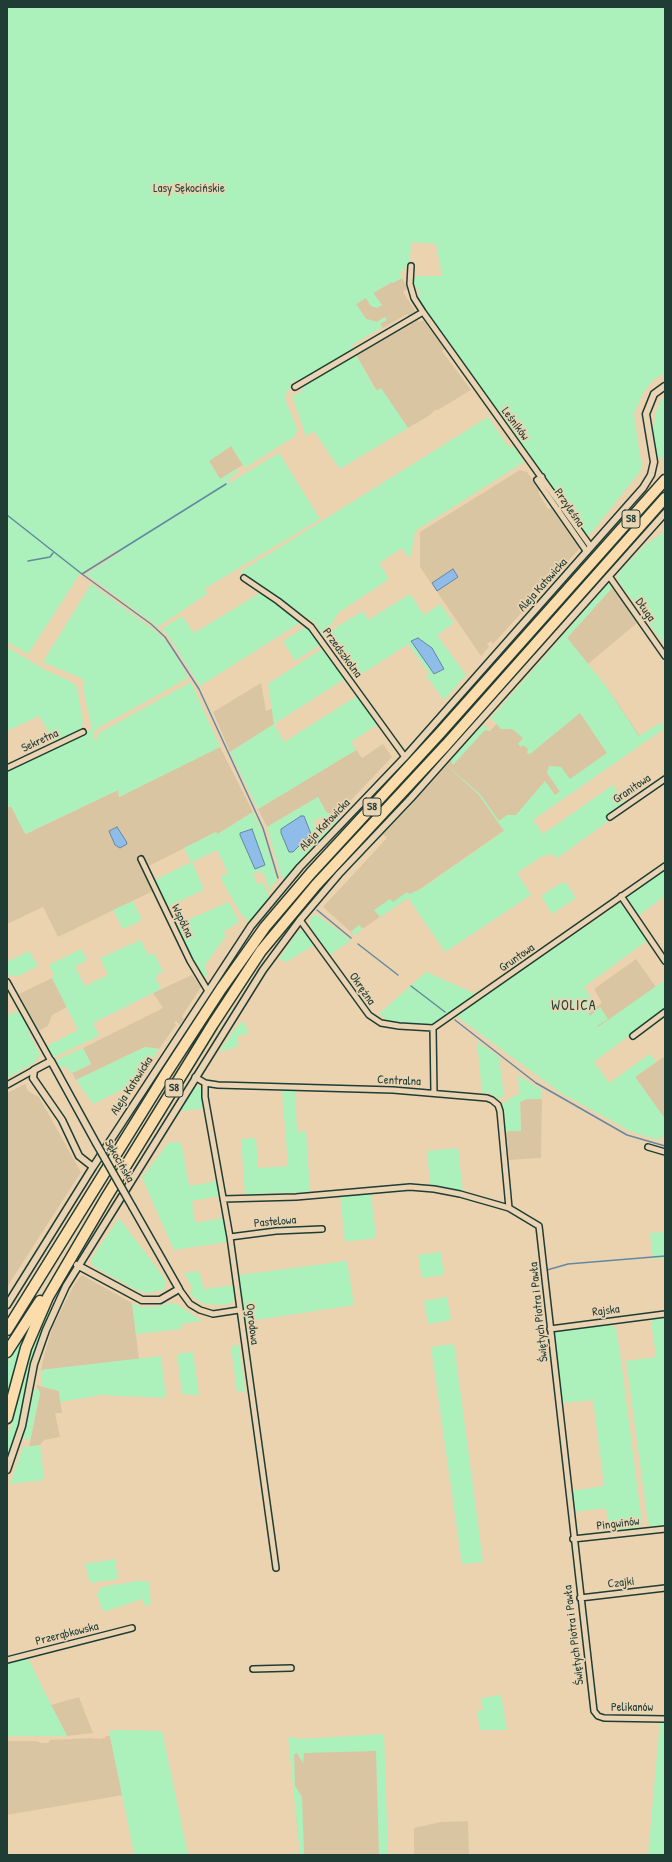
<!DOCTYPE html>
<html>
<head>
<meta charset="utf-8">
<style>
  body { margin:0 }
  #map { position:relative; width:672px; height:1862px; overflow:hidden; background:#ecd3b0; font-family:"Patrick Hand",sans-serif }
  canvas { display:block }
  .frame { position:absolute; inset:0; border:8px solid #1f3d34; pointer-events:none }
</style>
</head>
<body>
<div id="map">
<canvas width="672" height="1862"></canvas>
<div class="frame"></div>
</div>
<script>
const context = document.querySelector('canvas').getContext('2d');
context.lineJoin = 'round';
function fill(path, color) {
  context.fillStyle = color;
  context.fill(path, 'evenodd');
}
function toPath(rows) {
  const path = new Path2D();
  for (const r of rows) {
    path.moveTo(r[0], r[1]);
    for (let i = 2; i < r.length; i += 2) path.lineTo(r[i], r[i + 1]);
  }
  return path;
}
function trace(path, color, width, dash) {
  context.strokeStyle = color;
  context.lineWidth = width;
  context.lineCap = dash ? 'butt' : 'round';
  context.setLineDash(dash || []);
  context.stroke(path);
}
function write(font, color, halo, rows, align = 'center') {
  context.font = font + ' "Patrick Hand",sans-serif';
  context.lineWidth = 3.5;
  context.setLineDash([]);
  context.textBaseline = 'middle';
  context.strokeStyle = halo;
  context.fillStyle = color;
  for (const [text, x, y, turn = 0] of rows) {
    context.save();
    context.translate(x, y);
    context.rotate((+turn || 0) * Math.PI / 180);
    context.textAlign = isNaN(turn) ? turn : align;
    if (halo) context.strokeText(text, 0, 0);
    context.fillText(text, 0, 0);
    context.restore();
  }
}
fill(toPath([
  [402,278,408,288,403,292,417,313,409,318,407,314,383,328,380,324,385,317,377,322,366,319,356,304,366,297,371,306,377,307,382,305,373,293,392,282,393,283],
  [417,318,419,322,423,320,445,349,442,351,471,390,438,410,435,410,430,415,408,428,381,389,377,391,356,355],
  [231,446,243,465,220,479,209,461],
  [520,470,527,472,540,490,538,492,548,509,551,508,580,548,493,644,491,641,487,644,489,647,481,656,420,567,420,532],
  [613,587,637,623,588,664,567,638],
  [261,683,266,711,272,708,274,724,230,752,213,712],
  [605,685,640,736,354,935,323,907,387,838,382,833,398,819,480,729,490,731,501,719],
  [383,744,392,757,335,817,326,812,318,797,267,827,258,809,356,750,362,758],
  [220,747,253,812,218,834,216,832,143,869,153,891,58,937,43,907,7,924,7,808,11,806,26,834,118,790,119,797],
  [636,959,656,987,598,1028,588,1013,602,1003,594,989],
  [192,975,201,987,182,1016,184,1019,180,1025,176,1021,174,1022,176,1025,159,1049,145,1047,76,1080,72,1073,91,1064,83,1048,163,1008,153,993],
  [52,978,67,1007,52,1015,48,1026,39,1031,19,994],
  [665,1056,665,1119,635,1077],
  [25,1084,28,1091,39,1097,81,1172,7,1287,7,1093],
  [527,1099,542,1099,541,1158,509,1160,506,1133,508,1131,521,1131,520,1102],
  [82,1275,132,1303,139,1359,41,1370,45,1352,53,1326,75,1283],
  [36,1385,59,1391,62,1413,55,1413,60,1437,44,1440,40,1445,29,1447,40,1393],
  [79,1697,93,1733,67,1736,51,1705],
  [106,1736,110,1736,123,1795,7,1815,7,1741,36,1741,42,1743,48,1743,50,1740,91,1738,99,1739,105,1738],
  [289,1742,383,1746,387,1855,300,1855],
  [468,1821,469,1855,414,1855,414,1828,441,1822]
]), '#dac5a2');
fill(toPath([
  [7,7,665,7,665,373,653,380,643,393,634,414,642,469,592,532,585,536,480,390,419,302,418,298,420,294,413,282,415,276,442,276,436,244,411,242,410,260,408,265,400,273,402,278,393,283,392,282,373,293,382,305,377,308,371,306,366,298,356,304,366,319,377,322,385,317,387,320,380,324,382,327,352,345,354,350,301,380,296,380,290,384,291,388,286,393,285,399,297,429,295,436,245,468,231,446,209,461,220,479,238,468,238,472,227,480,229,483,279,453,320,519,204,589,208,593,158,627,86,574,119,553,117,550,79,575,28,654,7,642],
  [356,355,376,391,381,388,408,428,341,468,338,467,314,431,306,436,292,396,300,393,304,386],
  [665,397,665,460,658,457,653,431,656,412,660,401],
  [488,417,509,447,513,446,524,462,415,531,411,555,409,558,402,548,379,563,389,579,338,613,324,637,315,623,240,572],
  [665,531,665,643,664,644,619,582,617,577,620,571,645,545],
  [91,584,158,633,169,645,183,668,188,678,98,728,94,732,93,739,96,740,99,733,191,682,220,747,119,797,118,790,25,834,11,806,7,808,7,770,92,729,84,693,83,679,43,662],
  [607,585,610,585,612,588,567,638,605,685,639,736,660,723,665,728,533,820,543,834,613,785,626,803,607,816,610,820,556,859,553,853,547,856,544,855,517,873,531,895,445,952,408,898,354,935,351,932,359,925,363,929,380,917,374,910,390,899,393,902,407,892,409,894,421,889,504,831,479,795,446,765,480,794,499,821,507,815,516,815,545,781,555,795,560,792,547,773,549,766,561,767,570,779,607,753,580,713,530,754,527,753,528,749,523,745,521,747,518,744,523,738,512,729,501,729,491,718],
  [260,593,301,622,200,686,169,637,162,629,182,616,194,633],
  [410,594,424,615,440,604,454,623,437,635,466,675,444,700,426,676,429,673,408,644,356,678,327,640,335,628,363,611,368,620],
  [303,628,308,628,312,631,321,644,295,661,283,641],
  [7,647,45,670,68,680,77,687,83,721,81,729,54,742,39,716,7,731],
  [323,648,326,649,346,678,274,724,284,742,357,696,377,725,351,742,356,750,258,809,230,752,274,724,268,684],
  [482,726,486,726,490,731,485,730,453,765,451,760],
  [318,797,326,812,335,817,337,815,339,819,331,828,319,817,313,823,319,830,323,827,329,831,284,879,281,876,267,827],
  [253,812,262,830,277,880,272,886,271,892,262,871,253,874,257,884,263,883,269,897,249,922,241,914,221,879,222,876,228,873,217,850,192,862,204,890,166,907,153,881,191,862,184,848,216,832,218,834],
  [665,869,665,896,638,916,626,898,627,896],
  [561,883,566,883,576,898,552,914,541,896],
  [133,901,142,920,123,929,113,910],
  [229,902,239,922,223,932,226,936,205,965,207,975,203,979,175,925],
  [620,903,648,940,584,987,597,1007,588,1014,590,1016,600,1007,608,1019,597,1026,598,1027,665,980,665,1009,594,1062,609,1083,650,1054,656,1062,635,1077,665,1119,665,1135,657,1140,630,1131,561,1093,456,1016],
  [316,914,351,940,330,955,309,925,311,917],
  [302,930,305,931,314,945,286,962,279,959,297,933],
  [141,940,148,955,154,953,163,972,155,976,161,989,93,1023,99,1036,54,1057,47,1046,78,1030,52,978,54,976,49,965,81,949,87,960,75,967,85,986,108,975,100,958],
  [29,951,38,966,18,976,8,975,7,962],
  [426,972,476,994,451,1014,431,1025,388,1021,379,1014],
  [15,1012,19,1012,27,1026,29,1030,28,1031,40,1055,34,1063,7,1078,7,1016],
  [243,1021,249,1033,238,1036,237,1047,219,1052,237,1026],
  [477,1041,499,1057,504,1096,498,1099,490,1093,482,1093],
  [145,1047,159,1049,136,1083,93,1104,76,1080],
  [83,1048,91,1064,72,1073,65,1066,61,1068,56,1060],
  [518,1075,542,1090,542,1099,527,1099,520,1102,521,1131,508,1131,506,1133,502,1104,514,1096,519,1095],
  [199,1086,203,1091,206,1108,183,1111,181,1108,194,1087],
  [282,1090,295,1090,297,1132,306,1131,310,1192,245,1194,241,1139,256,1138,258,1168,288,1166],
  [181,1142,189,1186,218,1181,220,1196,192,1201,195,1223,223,1218,227,1242,174,1250,142,1178,168,1143],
  [458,1148,463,1192,430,1184,427,1151],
  [367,1193,371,1195,376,1238,345,1242,340,1195],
  [119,1218,166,1280,166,1286,163,1290,147,1293,136,1290,93,1266,91,1260,95,1253],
  [665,1232,665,1258,653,1259,650,1233],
  [441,1252,444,1275,422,1278,418,1255],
  [347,1261,354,1305,243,1322,239,1275],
  [199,1271,204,1289,234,1285,235,1298,230,1304,223,1305,205,1304,195,1299,190,1293,192,1290,192,1287,184,1273],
  [447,1297,451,1320,428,1324,424,1301],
  [132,1303,140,1307,153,1307,172,1303,179,1305,202,1321,181,1324,182,1329,136,1334],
  [48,1311,51,1313,7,1464,7,1439,35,1339],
  [665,1318,665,1525,653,1527,648,1523,626,1361,656,1357,651,1320],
  [611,1324,616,1329,621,1360,642,1524,638,1528,609,1532,606,1508,574,1512,571,1491,604,1486,593,1400,561,1403,553,1336,555,1332,561,1330],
  [27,1330,28,1331,7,1402,7,1363],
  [454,1344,483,1562,462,1564,431,1347],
  [239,1345,245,1391,237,1392,231,1346],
  [193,1352,199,1395,182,1394,177,1354],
  [161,1356,166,1398,101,1395,60,1402,59,1391,41,1386,41,1370],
  [38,1389,40,1393,30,1440,25,1439,23,1438,34,1390],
  [40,1445,44,1480,10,1484,23,1447],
  [115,1559,118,1579,90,1583,85,1564],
  [138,1581,149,1582,151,1603,145,1607,143,1599,103,1612,97,1594,101,1587],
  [27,1656,51,1705,67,1736,7,1736,7,1662],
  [501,1695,507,1730,480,1730,477,1711,483,1710,481,1698],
  [660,1721,665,1721,665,1855,648,1855],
  [118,1730,162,1731,188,1855,129,1855,134,1854,109,1731],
  [384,1734,388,1855,379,1855,376,1751,304,1753,303,1763,297,1753,294,1754,295,1786,302,1797,304,1855,300,1855,288,1737,302,1739]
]), '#acf1bc');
const water = toPath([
  [453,569,458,577,437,591,432,583,453,569],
  [418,638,432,648,444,669,434,674,411,641,418,638],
  [301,816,304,816,311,834,293,852,289,852,281,833,281,829,301,816],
  [117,827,126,841,127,844,120,848,115,845,109,831,117,827],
  [252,829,265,865,255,869,240,835,240,833,252,829]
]);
fill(water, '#90bce9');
trace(water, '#6389a1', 1);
trace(toPath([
  [7,515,82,574,151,624,165,637,199,689,263,828,278,878],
  [28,561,50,557,53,553],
  [82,574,226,484],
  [317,910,351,938],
  [358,944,398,975],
  [411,986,445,1012],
  [455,1020,536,1083,627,1135,665,1146],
  [547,1270,568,1264,665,1256]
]), '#6389a1', 1.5);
const minor = toPath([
  [411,266,410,284,414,298,423,312,591,547],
  [295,387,423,312],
  [542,477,537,480,587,552],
  [609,576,665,656],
  [244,578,278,601,311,627,405,757],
  [7,768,83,732],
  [610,817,665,779],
  [141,859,190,961,208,991],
  [621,896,665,961],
  [300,920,369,1015,381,1023,399,1026,433,1028],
  [7,982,51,1061],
  [633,1036,665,1012],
  [195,1077,205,1083,218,1085,393,1090,487,1098,492,1100,498,1105,500,1111,509,1208],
  [205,1083,205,1097,230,1237,276,1568],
  [7,1085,34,1070],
  [434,1093,433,1028,665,866],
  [648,1147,665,1152],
  [223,1199,296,1197,410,1187,434,1189,460,1194,509,1208,539,1226,594,1711,598,1716,604,1718,665,1719],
  [230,1237,276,1231,322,1229],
  [179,1289,190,1304,200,1310,213,1314,239,1310],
  [550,1329,665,1314],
  [573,1539,665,1529],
  [580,1598,665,1588],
  [7,1660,132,1628],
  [253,1669,291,1668]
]);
const tertiary = toPath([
  [93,1167,79,1156,62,1120,33,1078,34,1070,51,1061,96,1143],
  [77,1265,142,1300,160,1300,179,1289,133,1208],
  [7,1305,93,1167,251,926,300,867,405,757,643,488,651,475,654,462,646,414,654,394,665,386],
  [7,1470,22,1426,34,1364,46,1330,66,1286,263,970,300,920,339,874,411,798,665,513]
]);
const motorway = toPath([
  [7,1330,167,1072,221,989,265,927,311,873,440,733,665,480],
  [7,1352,40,1301],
  [7,1418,26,1348,48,1297,106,1198,213,1024,261,951,316,885,446,745,665,498]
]);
trace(minor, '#1f3d34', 8);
trace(tertiary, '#1f3d34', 9);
trace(motorway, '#1f3d34', 13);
trace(minor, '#ead4b3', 5);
trace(tertiary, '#ead4b3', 6);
trace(motorway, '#fddcac', 10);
const tertiaryBridge = toPath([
  [96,1143,133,1208]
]);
trace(tertiaryBridge, '#1f3d34', 9, []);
trace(tertiaryBridge, '#ead4b3', 6);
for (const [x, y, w] of [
  [631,519,18],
  [372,807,18],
  [174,1088,18]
]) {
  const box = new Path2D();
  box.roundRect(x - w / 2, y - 9, w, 18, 3);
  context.fillStyle = '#ead4b3';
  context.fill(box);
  trace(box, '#1f3d34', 1);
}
write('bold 11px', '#1f3d34', null, [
  ["S8",631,519],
  ["S8",372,807],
  ["S8",174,1088]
]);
write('12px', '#26463b', '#ead4b3', [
  ["Lasy Sękocińskie",189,189]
]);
write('12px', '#1f3d34', '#ead4b3', [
  ["Leśników",515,424,53],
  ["Przyleśna",569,508,55],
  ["Aleja Katowicka",543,585,-48],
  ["Długa",645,610,55],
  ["Przedszkolna",342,653,54],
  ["Sekretna",40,741,-25],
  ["Granitowa",632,789,-34],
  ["Aleja Katowicka",325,825,-46],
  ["Wspólna",182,921,64],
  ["Gruntowa",517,958,-35],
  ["Okrężna",362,989,55],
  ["Centralna",399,1081,3],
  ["Aleja Katowicka",132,1086,-57],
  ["Sękocińska",119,1161,60],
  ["Pastelowa",275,1222,-5],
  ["Rajska",606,1311,-7],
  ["Świętych Piotra i Pawła",539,1312,-96],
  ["Ogrodowa",252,1324,83],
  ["Pingwinów",618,1524,-7],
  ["Czajki",621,1583,-6],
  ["Przerąbkowska",67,1634,-14],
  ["Świętych Piotra i Pawła",574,1635,-97],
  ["Pelikanów",632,1708]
]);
context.letterSpacing = '1px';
write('14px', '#1f3d34', '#ead4b3', [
  ["WOLICA",574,1006]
]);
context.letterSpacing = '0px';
</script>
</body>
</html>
